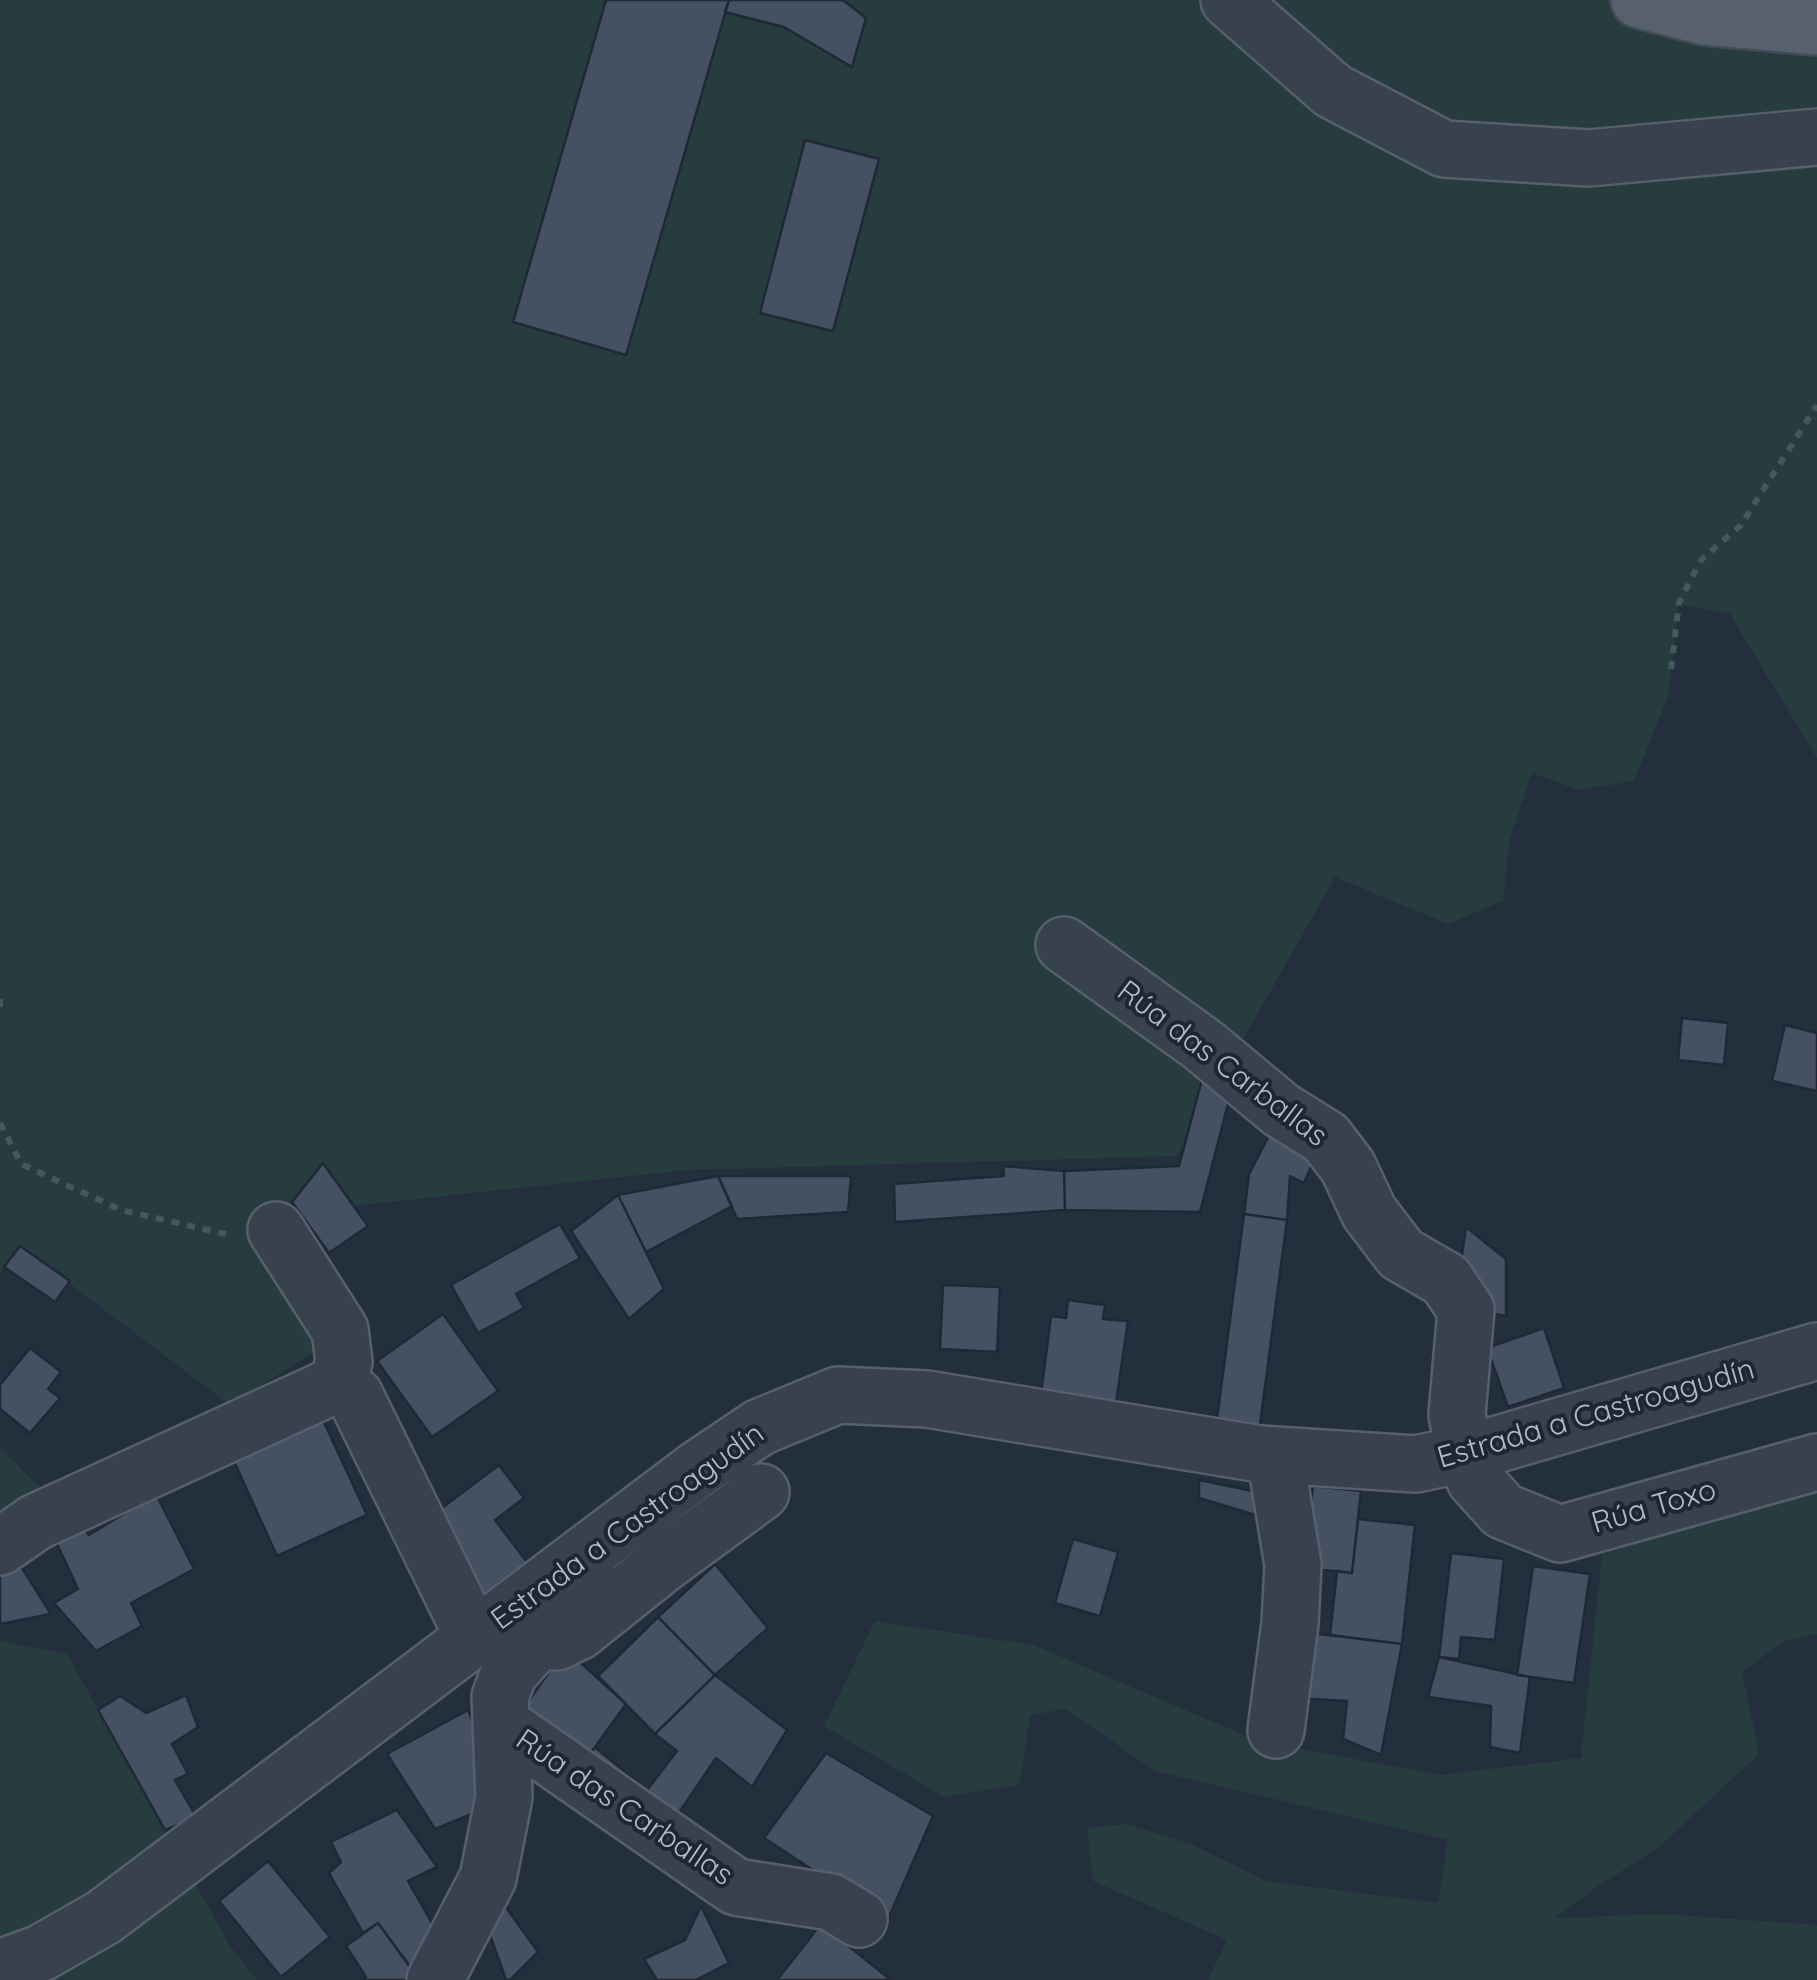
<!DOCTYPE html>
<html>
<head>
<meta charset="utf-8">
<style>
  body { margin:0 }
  canvas { display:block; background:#242f3e }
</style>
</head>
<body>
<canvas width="1817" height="1980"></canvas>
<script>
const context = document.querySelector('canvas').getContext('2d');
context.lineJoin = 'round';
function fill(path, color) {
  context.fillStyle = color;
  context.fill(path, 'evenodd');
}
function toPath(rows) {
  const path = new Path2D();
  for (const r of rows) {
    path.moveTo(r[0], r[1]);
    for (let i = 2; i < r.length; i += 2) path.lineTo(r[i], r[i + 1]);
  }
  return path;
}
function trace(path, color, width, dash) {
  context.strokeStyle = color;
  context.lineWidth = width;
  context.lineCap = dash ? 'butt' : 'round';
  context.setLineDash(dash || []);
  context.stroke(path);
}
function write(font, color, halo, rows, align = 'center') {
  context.font = font + ' Quicksand,sans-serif';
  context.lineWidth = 8;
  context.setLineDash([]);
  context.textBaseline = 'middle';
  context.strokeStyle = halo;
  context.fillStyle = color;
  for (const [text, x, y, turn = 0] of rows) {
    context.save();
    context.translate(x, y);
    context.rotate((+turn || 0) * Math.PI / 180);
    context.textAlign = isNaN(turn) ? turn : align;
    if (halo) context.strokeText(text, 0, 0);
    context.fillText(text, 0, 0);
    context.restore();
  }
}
fill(toPath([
  [0,0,1817,0,1817,758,1730,614,1679,604,1668,696,1634,781,1579,790,1532,773,1509,841,1503,901,1448,924,1335,877,1177,1156,686,1170,259,1216,319,1349,230,1405,20,1246,0,1275],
  [0,1447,50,1498,0,1527],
  [1817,1483,1817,1634,1784,1641,1742,1672,1759,1754,1660,1846,1594,1889,1555,1918,1662,1914,1817,1925,1817,1980,1208,1980,1227,1940,1093,1881,1087,1828,1126,1824,1191,1844,1266,1881,1438,1903,1448,1840,1155,1771,1066,1709,1030,1715,1019,1785,944,1797,824,1726,875,1621,1033,1645,1258,1741,1440,1775,1581,1758,1602,1555],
  [0,1641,67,1654,230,1946,257,1980,0,1980]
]), '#263c3f');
const building = toPath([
  [606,0,729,0,626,355,513,322,606,0],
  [729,0,843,0,866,18,852,67,784,27,725,12,729,0],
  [805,140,879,159,833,331,760,313,805,140],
  [1682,1018,1728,1023,1724,1065,1678,1060,1682,1018],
  [1785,1025,1817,1033,1817,1091,1772,1081,1785,1025],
  [1205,1068,1233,1085,1200,1212,1065,1210,1064,1171,1179,1166,1205,1068],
  [1276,1122,1321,1143,1304,1183,1290,1176,1287,1220,1244,1214,1249,1174,1276,1122],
  [323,1163,368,1226,329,1253,292,1202,323,1163],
  [1003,1166,1064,1171,1065,1210,895,1222,894,1184,1004,1176,1003,1166],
  [718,1176,851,1176,848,1212,737,1219,718,1176],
  [718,1176,732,1206,646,1252,618,1195,718,1176],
  [618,1195,664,1289,629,1319,571,1231,618,1195],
  [1244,1214,1287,1220,1259,1432,1216,1426,1244,1214],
  [560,1224,580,1258,516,1294,524,1308,478,1333,451,1285,560,1224],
  [1466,1227,1506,1259,1506,1316,1480,1311,1459,1275,1466,1227],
  [20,1246,70,1281,55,1302,4,1267,20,1246],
  [943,1285,1000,1287,997,1352,940,1349,943,1285],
  [1068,1300,1105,1305,1103,1319,1128,1321,1116,1403,1041,1394,1051,1316,1066,1318,1068,1300],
  [443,1314,498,1391,432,1437,377,1361,443,1314],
  [1544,1328,1564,1388,1508,1407,1487,1348,1544,1328],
  [30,1348,61,1372,48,1389,60,1398,30,1433,0,1409,0,1385,30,1348],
  [322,1418,367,1515,277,1556,233,1459,322,1418],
  [499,1465,524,1498,495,1520,527,1562,479,1598,422,1523,499,1465],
  [1199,1480,1263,1493,1262,1517,1199,1498,1199,1480],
  [1313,1486,1361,1491,1352,1573,1304,1568,1313,1486],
  [156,1494,194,1569,131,1603,142,1626,96,1651,54,1603,78,1589,50,1529,76,1516,89,1535,156,1494],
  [1358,1519,1415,1525,1402,1644,1330,1635,1337,1571,1352,1573,1358,1519],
  [1073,1539,1118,1552,1100,1616,1055,1603,1073,1539],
  [1451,1553,1504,1559,1495,1640,1461,1637,1459,1659,1439,1657,1451,1553],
  [15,1557,51,1614,0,1624,0,1564,15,1557],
  [715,1564,768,1628,715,1675,658,1617,715,1564],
  [1533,1566,1590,1574,1574,1683,1517,1675,1533,1566],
  [658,1617,715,1675,655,1734,598,1676,658,1617],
  [1303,1632,1402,1644,1381,1755,1343,1739,1347,1701,1296,1698,1303,1632],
  [571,1654,626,1704,580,1768,515,1721,553,1666,571,1654],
  [1439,1657,1530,1677,1520,1753,1490,1747,1491,1706,1428,1697,1439,1657],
  [715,1675,787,1730,752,1787,716,1758,670,1826,580,1768,595,1747,647,1790,677,1751,655,1734,715,1675],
  [186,1695,198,1727,172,1744,188,1774,175,1780,197,1818,165,1830,98,1710,120,1696,146,1713,186,1695],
  [468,1710,485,1751,477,1812,435,1829,387,1754,468,1710],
  [826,1753,933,1816,888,1919,764,1838,826,1753],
  [397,1810,437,1867,408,1881,442,1941,410,1967,378,1923,363,1933,329,1873,341,1862,331,1842,397,1810],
  [268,1861,330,1937,281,1977,219,1901,268,1861],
  [503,1903,538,1952,510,1980,506,1980,490,1935,503,1903],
  [701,1906,729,1963,696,1980,657,1980,644,1959,685,1940,701,1906],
  [378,1923,420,1980,360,1980,366,1977,346,1946,378,1923],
  [821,1924,891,1980,777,1980,821,1924]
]);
fill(building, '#455162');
trace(building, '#1f2835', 2.5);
const minor = toPath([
  [1229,0,1333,91,1444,149,1589,158,1817,137],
  [1064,945,1203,1045,1281,1110,1326,1138,1348,1167,1369,1212,1401,1254,1446,1280,1466,1310,1457,1414,1464,1454,1475,1480,1503,1511,1560,1534,1817,1462],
  [276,1230,340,1330,344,1362,337,1384],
  [1275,1455,1293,1565,1290,1623,1276,1730],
  [0,1547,36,1522,337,1384,355,1396,474,1638],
  [545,1637,557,1642,578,1632,663,1564,761,1492],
  [503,1725,736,1887,831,1902,859,1919],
  [0,1968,41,1953,104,1917,699,1468,760,1427,838,1395,927,1399,1260,1454,1416,1464,1464,1454,1817,1351],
  [435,1980,488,1878,504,1797,500,1697,509,1673,542,1636,586,1570]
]);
const major = toPath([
  [1639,0,1705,17,1817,27]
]);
trace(minor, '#565f6c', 60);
trace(major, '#414a57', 60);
trace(toPath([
  [1671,669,1679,603,1701,560,1741,525,1817,405],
  [0,999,0,1015],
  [0,1123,21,1164,121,1210,230,1235]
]), '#44595c', 6, [8, 8]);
trace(minor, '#38414e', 55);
trace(major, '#56606e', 55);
write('30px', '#b4bcc9', '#1d2633', [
  ["Rúa das Carballas",1222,1064,37],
  ["Estrada a Castroagudín",1596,1414,-16],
  ["Rúa Toxo",1654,1507,-16],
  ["Estrada a Castroagudín",628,1527,-36],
  ["Rúa das Carballas",624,1808,34]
]);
</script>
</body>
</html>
